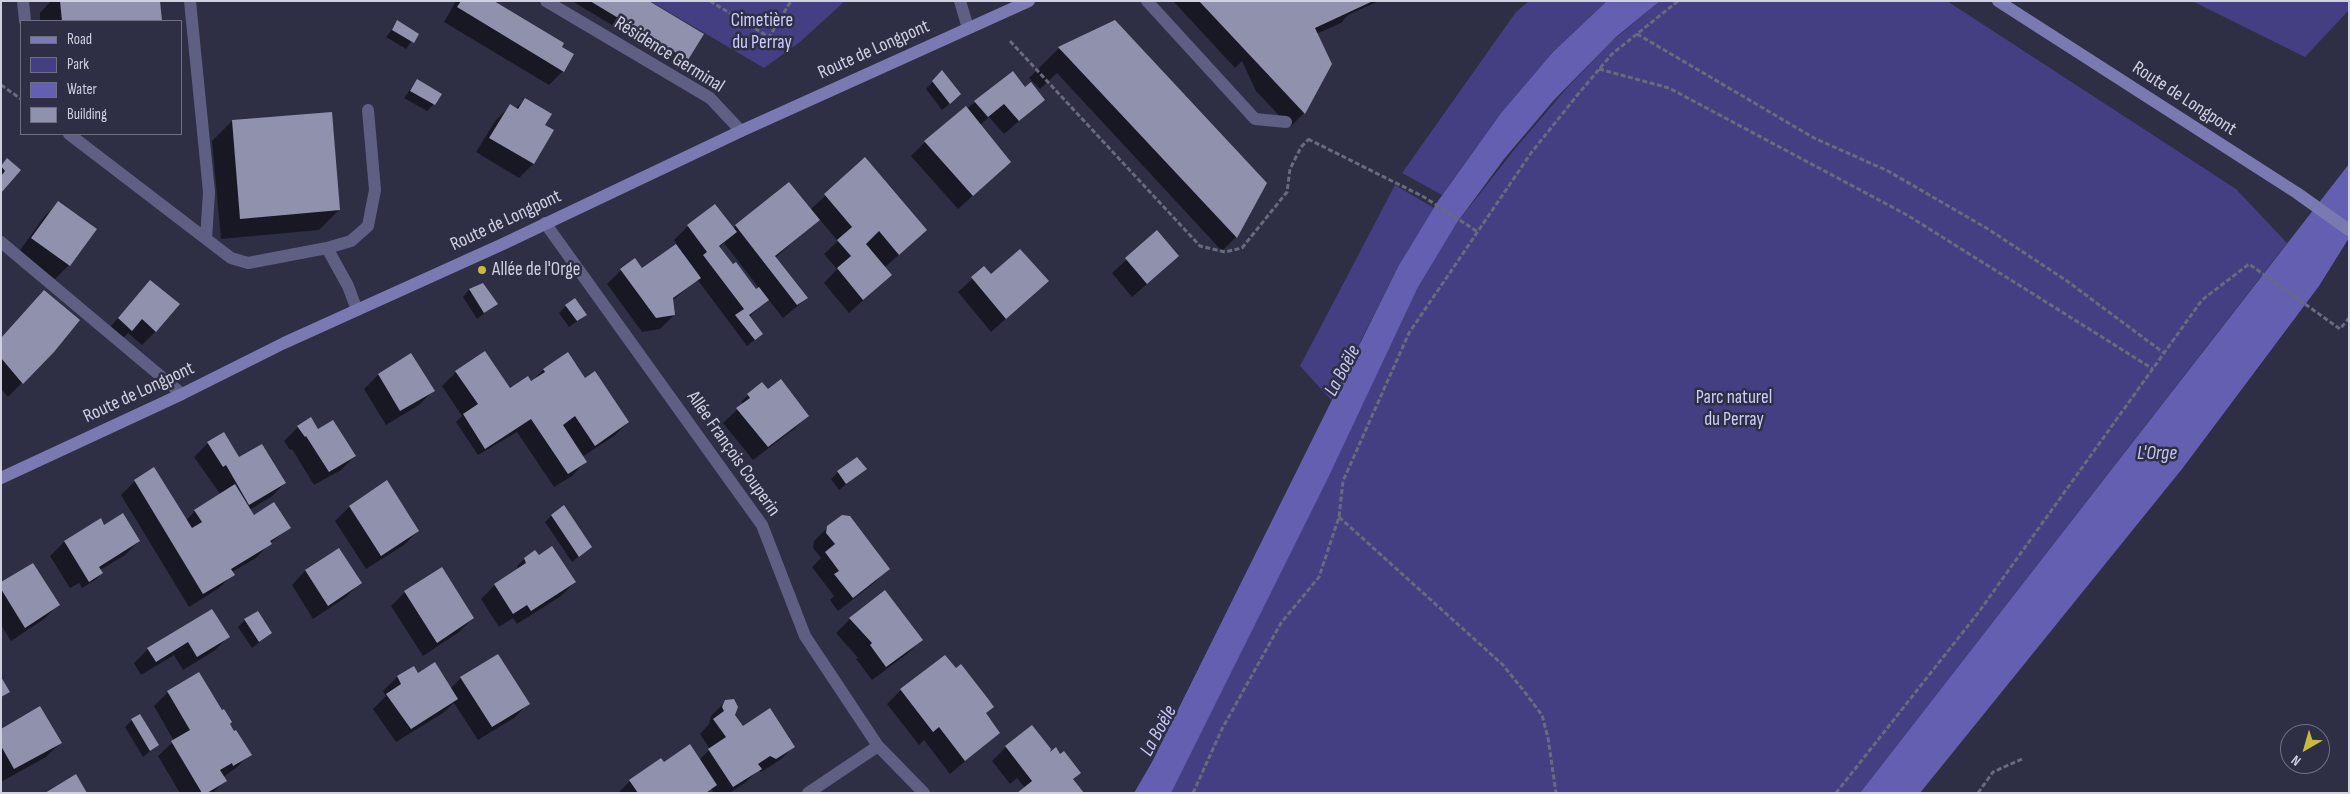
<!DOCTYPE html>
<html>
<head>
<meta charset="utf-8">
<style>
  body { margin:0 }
  #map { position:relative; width:2350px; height:794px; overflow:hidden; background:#2e2e45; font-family:"Sofia Sans Condensed",sans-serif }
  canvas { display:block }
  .frame { position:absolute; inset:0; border:2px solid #d0d1e0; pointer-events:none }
  .legend { position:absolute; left:20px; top:20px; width:162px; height:115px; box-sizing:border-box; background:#2e2e45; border:1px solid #6f6f83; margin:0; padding:6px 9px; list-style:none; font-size:15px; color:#d0d1e0 }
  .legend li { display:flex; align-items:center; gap:10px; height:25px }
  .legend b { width:25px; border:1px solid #6f6f83 }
  .north { position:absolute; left:2280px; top:724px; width:50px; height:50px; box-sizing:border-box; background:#2e2e45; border:1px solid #6f6f83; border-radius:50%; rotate:218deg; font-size:14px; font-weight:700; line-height:20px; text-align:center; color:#d0d1e0 }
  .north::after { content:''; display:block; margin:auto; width:18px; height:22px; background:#c7bb3c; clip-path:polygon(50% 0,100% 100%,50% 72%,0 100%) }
</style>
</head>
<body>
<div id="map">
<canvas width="2350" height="794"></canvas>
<div class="frame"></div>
<ul class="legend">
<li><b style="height:6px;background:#7a79b1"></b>Road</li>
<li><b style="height:14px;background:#443e82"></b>Park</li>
<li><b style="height:14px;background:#645fb1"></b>Water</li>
<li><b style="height:14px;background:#9091ad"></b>Building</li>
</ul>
<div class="north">N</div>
</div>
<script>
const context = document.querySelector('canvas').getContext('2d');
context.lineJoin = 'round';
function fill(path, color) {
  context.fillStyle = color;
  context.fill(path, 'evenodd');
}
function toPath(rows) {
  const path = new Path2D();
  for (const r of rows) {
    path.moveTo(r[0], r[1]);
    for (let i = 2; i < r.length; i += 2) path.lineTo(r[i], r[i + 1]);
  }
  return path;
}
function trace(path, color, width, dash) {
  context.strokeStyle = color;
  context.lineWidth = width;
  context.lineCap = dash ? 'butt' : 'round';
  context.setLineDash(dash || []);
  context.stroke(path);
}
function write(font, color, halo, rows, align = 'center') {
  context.font = font + ' "Sofia Sans Condensed",sans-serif';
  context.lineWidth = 5;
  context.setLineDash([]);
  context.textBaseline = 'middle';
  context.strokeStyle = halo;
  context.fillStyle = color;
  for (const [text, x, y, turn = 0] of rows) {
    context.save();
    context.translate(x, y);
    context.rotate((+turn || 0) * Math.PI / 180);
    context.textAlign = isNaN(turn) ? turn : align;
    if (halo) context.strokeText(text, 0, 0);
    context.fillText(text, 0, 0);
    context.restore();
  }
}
fill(toPath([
  [650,1,845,1,800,42,764,68],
  [1529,1,1607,1,1553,52,1501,113,1442,195,1402,173,1516,12],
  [1660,1,1947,1,2236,189,2287,243,1860,793,1170,793,1327,478,1419,284,1449,233,1514,150,1566,89,1612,41],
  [2192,1,2349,1,2349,10,2305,57],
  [1395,185,1434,208,1399,265,1331,400,1300,366]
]), '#443e82');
fill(toPath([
  [1607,1,1660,1,1616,37,1554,100,1504,159,1456,224,1418,287,1328,478,1173,789,1171,793,1134,793,1152,762,1399,265,1438,201,1501,113,1553,52],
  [2349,164,2349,238,2319,286,2182,469,1920,793,1860,793]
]), '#645fb1');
fill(toPath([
  [51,1,159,1,161,21,40,21,40,13],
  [456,1,492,1,560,48,563,71,549,85,444,22],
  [572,1,647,1,702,34,687,60,680,66],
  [1175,1,1379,1,1348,15,1341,23,1316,34,1331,64,1304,113,1290,127,1256,91,1242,61,1235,68,1174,2],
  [398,22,417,34,406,49,386,37],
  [1059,48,1260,193,1236,237,1222,251,1057,73,1040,89,1029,78],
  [935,79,953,101,942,110,926,89],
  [417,80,434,104,427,111,404,98],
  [525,100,543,126,552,131,533,164,519,178,476,152,496,120,510,106,515,109],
  [1043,100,1004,134,989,117,980,125,1010,162,958,209,911,156,925,142,975,102],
  [232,121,339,210,319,230,221,239,212,141],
  [865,159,911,244,884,268,891,275,849,313,824,283,837,269,824,254,838,241,819,219,775,258,807,298,783,318,768,299,749,317,762,334,747,346,697,279,672,301,674,315,660,329,642,332,607,284,621,270,642,270,657,260,677,245,674,240,688,226,715,205,733,229,736,225,810,210],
  [724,243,759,288,756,290,719,248],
  [7,160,1,191,1,166],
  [58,203,69,265,55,279,18,253,44,217],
  [1157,232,1163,270,1132,297,1112,273],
  [984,268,991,276,1048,281,991,332,958,292],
  [150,281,156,331,142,345,128,333,117,344,105,333],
  [483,284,496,304,477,319,463,297,469,290],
  [566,306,586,315,569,327,559,313],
  [1,339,53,351,8,397,1,389],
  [568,353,580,382,628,422,614,436,582,457,585,462,572,476,554,487,517,432,478,455,456,422,462,416,442,386,456,372,510,390,530,383,538,378,536,377,543,370],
  [411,355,433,391,419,405,386,425,364,389,378,375],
  [768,391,808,415,794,429,753,460,723,423,743,404,741,402,748,395],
  [298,427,355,456,341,470,314,485,292,449,290,450,284,441],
  [208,443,285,483,271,497,249,510,254,517,289,528,270,543,256,558,232,572,233,574,219,588,189,607,121,495,135,481,186,520,195,511,221,495,194,457],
  [865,469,839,490,831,479,838,472],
  [349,507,418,531,404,545,366,569,335,521],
  [552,515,591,546,572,562,545,522],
  [101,520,104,526,139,541,125,555,100,570,102,573,95,580,82,588,79,583,70,588,50,556,64,542],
  [828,527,888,569,874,583,838,611,830,600,834,596,812,567,821,558,813,548,814,541],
  [339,550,360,583,346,597,313,619,292,585,305,571],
  [524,559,575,582,561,596,517,624,513,618,499,627,481,599,495,585,519,569,517,566],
  [1,584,58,605,44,619,11,641,1,625],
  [405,592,473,618,459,632,423,656,391,606],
  [212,611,228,637,214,651,183,670,174,655,141,675,134,663,148,649],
  [850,619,921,640,907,654,872,680,856,659,858,658,836,633],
  [245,620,271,633,252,648,238,627],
  [945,656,999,732,950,774,924,740,919,745,887,704,901,690],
  [413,668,418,675,450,689,461,678,528,704,514,718,478,740,454,703,443,713,396,742,373,709,386,696,383,691,397,677],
  [168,692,228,724,250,754,236,768,223,777,225,780,213,793,180,793,158,756,174,741,154,706],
  [726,701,742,728,794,746,780,760,761,772,758,770,746,782,730,793,714,793,711,789,708,793,618,793,630,781,663,764,699,760,710,749,700,734,709,724,711,716],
  [132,720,158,745,143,757,125,727],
  [1,730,60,743,46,757,1,782],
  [1006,747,1048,750,1072,779,1025,788,1017,778,1010,784,992,761]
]), '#0007');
fill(toPath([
  [60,1,160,1,162,21,62,21],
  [461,1,494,1,564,43,562,47,574,54,564,72,457,7],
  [590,1,649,1,704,34,688,60],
  [1199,1,1373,1,1315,28,1332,64,1305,114],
  [397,20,419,34,414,43,392,30],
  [1115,20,1267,183,1237,238,1058,47],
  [942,70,961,94,950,104,932,81],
  [1013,71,1025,87,1031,82,1045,100,1019,121,1004,104,988,117,974,101],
  [417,79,442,94,435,105,410,91],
  [525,98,552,114,545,125,554,130,534,164,489,138,510,104,518,109],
  [966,106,1011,162,973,196,924,141],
  [332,112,340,210,240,219,232,120],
  [865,157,927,230,899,255,879,231,866,244,892,275,863,300,837,268,851,256,837,240,852,227,824,194],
  [7,158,21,170,1,193,1,176,5,171,1,166],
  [789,182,820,220,775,256,808,298,797,305,735,225],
  [58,201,97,229,70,266,31,238],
  [715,204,737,232,719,246,733,264,736,262,756,289,759,287,769,300,749,315,763,334,755,340,735,315,744,309,703,255,707,252,687,225],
  [1157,230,1179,256,1147,284,1125,258],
  [676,244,701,278,673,298,675,315,656,318,620,269,635,258,642,268],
  [1020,249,1049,281,1006,319,971,277,984,266,991,274],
  [150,280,180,304,156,332,142,319,132,331,118,318],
  [483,283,498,304,484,313,469,289],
  [44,290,80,320,54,352,23,384,1,358,1,338],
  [575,298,587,315,577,321,565,305],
  [485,351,510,388,528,376,531,381,545,372,543,369,568,352,585,378,595,371,629,422,595,446,575,416,563,425,587,462,568,474,531,419,485,449,463,414,478,404,455,371],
  [411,353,435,391,400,411,378,374],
  [781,379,809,416,768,447,736,408,750,398,747,394,762,382,768,389],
  [311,417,318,429,333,420,356,456,329,472,306,436,305,437,297,426],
  [224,432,239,457,262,444,286,483,249,505,226,465,223,467,207,442],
  [857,457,867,469,846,484,837,471],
  [154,467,192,528,202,522,194,510,235,484,254,515,274,502,291,528,270,541,272,544,231,569,235,575,203,594,134,480],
  [387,480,419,531,381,556,349,506],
  [564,505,592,547,579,557,551,515],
  [123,513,140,541,99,567,103,573,89,582,64,541,101,518,104,525],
  [842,515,850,516,890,569,853,598,834,574,839,571,825,552,835,544,826,533,827,526],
  [552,546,576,582,531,611,527,605,513,614,494,584,526,563,524,558,535,550,539,555],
  [339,548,362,583,328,606,305,570],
  [33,563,60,605,25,628,1,589,1,582],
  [442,567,474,618,437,643,404,591],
  [885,590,923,640,886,667,870,645,872,643,849,618],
  [212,609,230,637,197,657,188,642,156,662,147,648],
  [258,611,272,633,259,642,244,619],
  [498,654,530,704,492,727,460,677],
  [945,655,956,668,961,664,989,700,994,707,986,713,1000,733,965,761,939,727,933,732,900,689],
  [435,662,458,699,411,729,386,694,401,684,397,676,414,666,418,673],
  [199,672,222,710,224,709,232,722,230,724,234,731,236,730,252,755,233,766,232,763,220,770,227,781,207,793,202,793,171,741,190,730,167,691],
  [1,677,10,692,1,697],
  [734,699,738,707,735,715,743,726,770,708,795,747,776,759,770,756,758,764,762,769,733,787,708,749,726,737,713,719,724,711,722,707,725,700],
  [40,706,62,743,14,769,1,746,1,729],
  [140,714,159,745,150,751,131,719],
  [1032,725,1051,749,1050,752,1056,747,1060,754,1064,751,1081,773,1073,779,1084,793,1017,793,1032,781,1005,746],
  [690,744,717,785,706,793,638,793,629,780,661,758,664,762],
  [76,774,87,793,45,793]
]), '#9091ad');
trace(toPath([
  [710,1,769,37,791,1],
  [1637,34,1814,138,1888,171,1988,229,2067,281,2164,353],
  [1010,41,1200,246,1225,252,1242,248,1287,192,1290,169,1301,147,1309,139],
  [1599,69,1669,88,1907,215,2153,369],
  [1,85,21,99],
  [1308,139,1424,197,1478,232],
  [1339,517,1503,665,1527,695,1542,715,1548,738,1556,793],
  [1193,793,1222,729,1281,623,1319,577,1339,517,1343,481,1409,333,1531,153,1579,93,1612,54,1678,1],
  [1836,793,1978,613,2202,300,2249,264,2340,329,2349,318],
  [1978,793,1993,772,2022,759]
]), '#6a6a7e', 3, [5, 2.5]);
trace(toPath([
  [23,1,25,21],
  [190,1,209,192,206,239],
  [546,1,710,98,741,131],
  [960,1,968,28],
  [1147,1,1255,119,1286,122],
  [69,134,231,258,248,263,327,248,348,286,357,310],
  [1,242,182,394],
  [327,248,351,241,368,226,375,190,368,110]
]), '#5f5f83', 12);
trace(toPath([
  [545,223,762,525,805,636,878,746,924,793],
  [808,793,878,746]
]), '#5f5f83', 12);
trace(toPath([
  [1998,1,2297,193,2349,230],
  [1,478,182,394,284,343,503,244,741,131,1029,1]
]), '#7a79b1', 12);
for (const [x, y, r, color] of [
  [482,270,5,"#c7bb3c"]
]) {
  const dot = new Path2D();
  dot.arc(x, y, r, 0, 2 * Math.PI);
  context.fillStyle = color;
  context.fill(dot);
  trace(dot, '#2e2e45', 2);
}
write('19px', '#cdcefb', '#2e2e45', [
  ["Cimetière",762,21],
  ["du Perray",762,43],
  ["Parc naturel",1734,398],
  ["du Perray",1734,420]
]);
write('19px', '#d0d1e0', '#2e2e45', [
  ["Route de Longpont",874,50,-24],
  ["Résidence Germinal",669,55,32],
  ["Route de Longpont",2184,99,33],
  ["Route de Longpont",506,221,-25],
  ["Route de Longpont",139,393,-25],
  ["Allée François Couperin",733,454,55]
]);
write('19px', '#d0d1e0', '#2e2e45', [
  ["Allée de l'Orge",492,270]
], 'left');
write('italic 20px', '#c5c6f3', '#2e2e45', [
  ["La Boële",1343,371,-62],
  ["L'Orge",2157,454],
  ["La Boële",1159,731,-61]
]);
</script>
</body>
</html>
